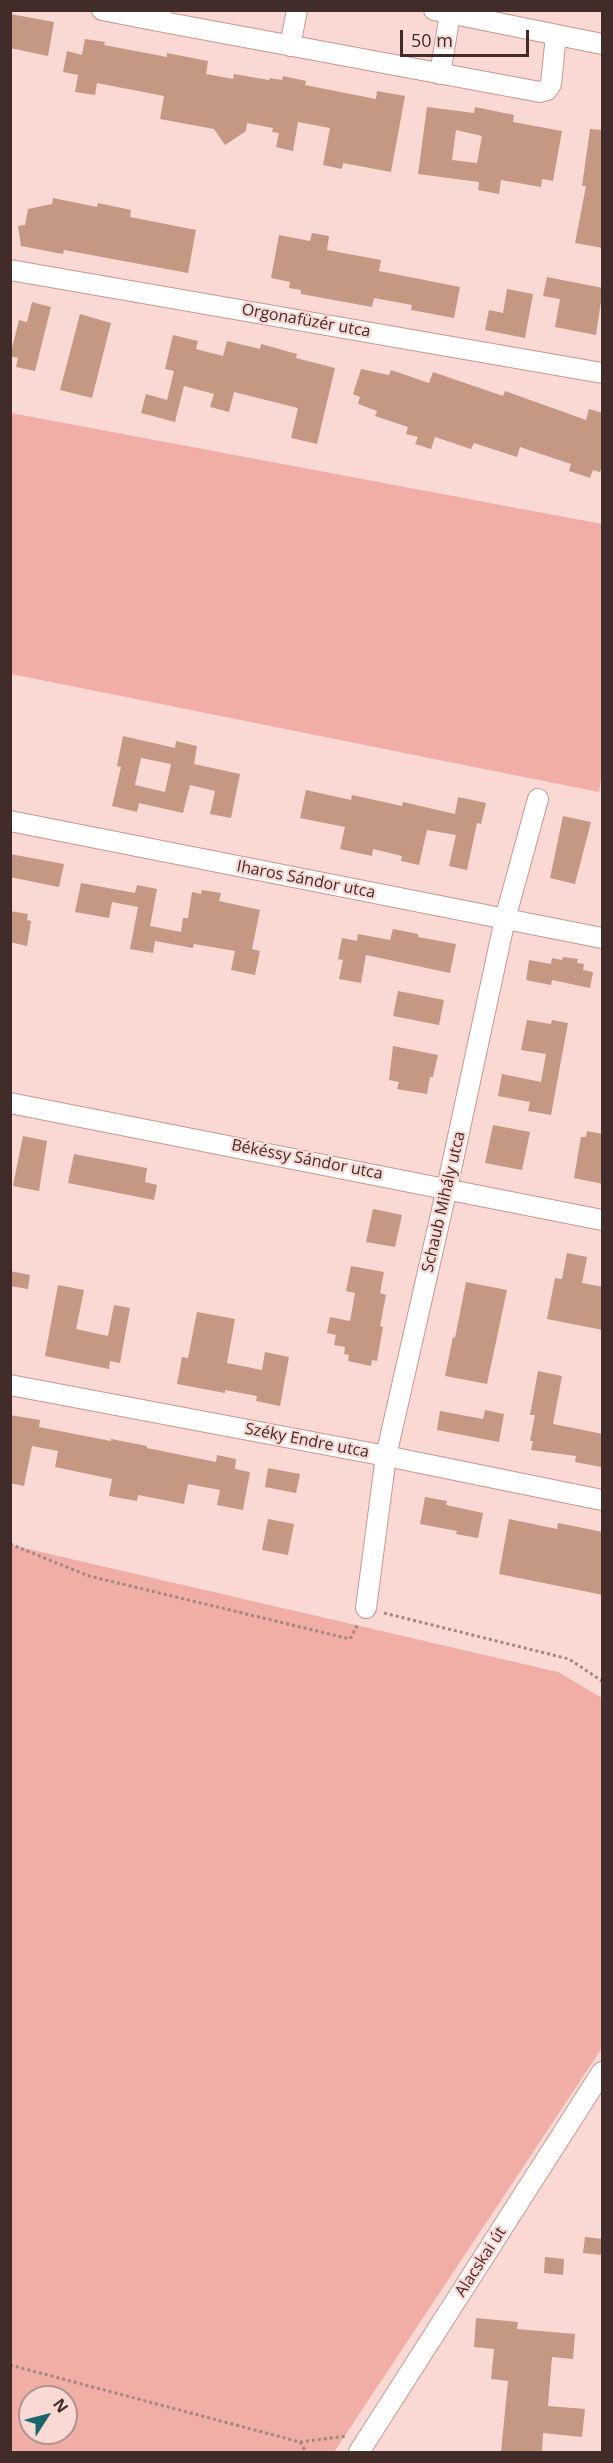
<!DOCTYPE html>
<html>
<head>
<meta charset="utf-8">
<style>
  body { margin:0 }
  #map { position:relative; width:613px; height:2463px; overflow:hidden; background:#fad9d5; font-family:"Open Sans",sans-serif }
  canvas { display:block }
  .frame { position:absolute; inset:0; border:12px solid #412c2a; pointer-events:none }
  .north { position:absolute; left:18px; top:2385px; width:60px; height:60px; box-sizing:border-box; background:#fad9d5; border:2px solid #b09491; border-radius:50%; rotate:54deg; font-size:16px; font-weight:700; line-height:24px; text-align:center; color:#412c2a }
  .north::after { content:''; display:block; margin:auto; width:21px; height:27px; background:#1a666f; clip-path:polygon(50% 0,100% 100%,50% 72%,0 100%) }
  .scale { position:absolute; left:400px; top:30px; width:129px; height:27px; box-sizing:border-box; border:3px solid #412c2a; border-top:0; padding-left:8px; font-size:18px; line-height:21px; white-space:nowrap; color:#412c2a; -webkit-text-stroke:4px #fad9d5; paint-order:stroke }
</style>
</head>
<body>
<div id="map">
<canvas width="613" height="2463"></canvas>
<div class="frame"></div>
<div class="north">N</div>
<div class="scale">50 m</div>
</div>
<script>
const context = document.querySelector('canvas').getContext('2d');
context.lineJoin = 'round';
function fill(path, color) {
  context.fillStyle = color;
  context.fill(path, 'evenodd');
}
function toPath(rows) {
  const path = new Path2D();
  for (const r of rows) {
    path.moveTo(r[0], r[1]);
    for (let i = 2; i < r.length; i += 2) path.lineTo(r[i], r[i + 1]);
  }
  return path;
}
function trace(path, color, width, dash) {
  context.strokeStyle = color;
  context.lineWidth = width;
  context.lineCap = dash ? 'butt' : 'round';
  context.setLineDash(dash || []);
  context.stroke(path);
}
function write(font, color, halo, rows, align = 'center') {
  context.font = font + ' "Open Sans",sans-serif';
  context.lineWidth = 4.5;
  context.setLineDash([]);
  context.textBaseline = 'middle';
  context.strokeStyle = halo;
  context.fillStyle = color;
  for (const [text, x, y, turn = 0] of rows) {
    context.save();
    context.translate(x, y);
    context.rotate((+turn || 0) * Math.PI / 180);
    context.textAlign = isNaN(turn) ? turn : align;
    if (halo) context.strokeText(text, 0, 0);
    context.fillText(text, 0, 0);
    context.restore();
  }
}
fill(toPath([
  [11,413,602,524,602,773,599,792,11,674],
  [11,1545,558,1672,602,1698,602,2048,334,2452,11,2452],
  [30,2397,66,2397,66,2433,30,2433]
]), '#f0aea6');
fill(toPath([
  [10,14,54,22,48,56,10,48],
  [85,39,105,42,104,45,167,57,167,53,208,61,206,74,233,79,234,74,269,80,270,78,282,80,283,76,306,81,305,85,376,99,377,91,405,96,391,172,343,163,342,169,323,165,330,128,298,122,293,151,276,147,279,133,272,132,273,128,247,123,246,131,225,145,214,129,160,119,164,96,97,83,95,95,75,92,78,75,63,72,67,51,82,55],
  [427,107,474,113,475,107,514,115,513,122,562,131,553,181,542,179,541,187,501,180,499,194,478,190,479,182,418,174],
  [456,130,482,136,477,163,452,160],
  [590,129,603,130,603,248,575,243,586,186,582,186],
  [53,198,97,207,98,203,131,210,130,217,196,230,188,273,64,250,63,254,21,246,18,226,25,225,28,209,52,204],
  [312,233,329,236,327,250,381,260,379,271,460,287,454,318,411,310,412,305,374,298,372,307,301,294,301,290,289,288,290,282,271,278,279,235,310,241],
  [547,277,603,288,596,335,555,327,560,299,543,296],
  [507,289,533,294,525,338,485,330,489,310,503,313],
  [32,302,51,307,35,371,16,367,18,358,10,356,19,320,27,322],
  [80,314,111,323,92,398,60,390],
  [173,335,198,341,196,349,223,356,227,341,260,349,261,344,297,354,296,358,335,368,317,444,291,438,298,408,234,392,229,412,210,407,214,394,184,386,175,422,141,413,146,394,167,400,174,371,165,369],
  [361,369,389,375,391,370,429,383,433,372,503,396,505,391,586,420,589,409,603,413,603,463,600,472,593,470,590,478,569,471,571,464,520,447,517,457,474,443,471,449,435,437,431,449,415,444,418,437,406,434,408,427,375,416,377,411,358,404,360,397,353,394],
  [123,736,175,748,176,741,197,746,194,764,240,774,231,818,210,814,215,791,190,785,183,813,139,803,137,812,112,806,121,767,117,766],
  [141,758,171,764,165,792,135,785],
  [306,790,351,800,352,795,402,806,403,802,455,814,458,797,486,803,481,824,477,823,467,870,449,866,456,835,427,830,419,865,401,861,402,856,373,849,372,856,340,849,345,827,300,818],
  [563,816,591,822,575,884,550,878],
  [10,854,64,864,59,887,10,877],
  [81,883,135,893,137,885,157,889,150,926,181,932,183,918,188,918,192,892,201,894,202,890,221,893,219,901,260,910,252,949,260,951,255,975,231,970,235,951,194,944,193,948,155,941,153,953,130,949,138,907,112,902,109,918,75,912],
  [10,911,28,914,27,920,31,921,27,946,10,942],
  [393,929,418,934,418,937,456,944,450,973,366,955,361,983,339,979,343,960,338,959,342,938,357,941,358,934,390,940],
  [563,957,578,959,577,963,584,964,583,970,593,972,590,988,552,980,551,985,526,980,529,960,551,964,552,958,562,960],
  [398,991,444,1000,439,1025,393,1016],
  [527,1020,551,1024,552,1020,568,1023,551,1115,528,1111,530,1102,498,1096,502,1074,541,1082,546,1054,521,1050],
  [393,1046,438,1055,433,1077,430,1077,427,1094,397,1089,399,1082,389,1080],
  [493,1125,530,1132,522,1170,485,1163],
  [587,1131,603,1134,603,1184,574,1178,581,1137,586,1137],
  [23,1136,47,1141,39,1191,13,1186],
  [74,1154,147,1168,145,1182,157,1185,154,1200,68,1183],
  [373,1209,402,1215,395,1247,366,1242],
  [567,1253,587,1257,582,1283,603,1287,603,1330,547,1319,555,1278,562,1279],
  [351,1266,384,1272,380,1293,386,1295,380,1326,383,1327,377,1361,372,1360,371,1366,348,1361,349,1355,344,1354,345,1347,334,1345,336,1335,327,1333,330,1317,350,1321,355,1293,346,1291],
  [10,1271,30,1275,28,1289,10,1286],
  [466,1282,507,1290,487,1384,445,1376,453,1337,455,1338],
  [58,1285,84,1290,76,1329,108,1336,114,1305,130,1308,120,1363,110,1361,109,1369,45,1356],
  [197,1312,235,1319,227,1363,262,1370,265,1352,289,1357,280,1406,256,1401,257,1396,225,1390,225,1393,177,1384,182,1357,188,1358],
  [538,1371,562,1376,553,1424,603,1434,601,1467,575,1462,576,1456,531,1450,533,1441,530,1441,535,1415,530,1415],
  [485,1410,504,1414,499,1442,437,1430,440,1411,483,1419],
  [10,1415,40,1420,39,1427,111,1441,111,1439,147,1446,147,1448,216,1462,217,1455,236,1459,235,1469,250,1472,243,1510,217,1505,220,1490,188,1484,184,1504,138,1495,137,1501,109,1496,112,1479,55,1467,58,1451,32,1446,24,1486,10,1483],
  [268,1468,300,1474,296,1493,265,1487],
  [425,1497,447,1501,446,1505,483,1513,478,1538,456,1534,457,1531,420,1524],
  [268,1519,294,1524,288,1555,262,1550],
  [509,1519,557,1529,558,1523,603,1532,603,1595,499,1574],
  [585,2237,603,2239,603,2255,583,2253],
  [545,2257,564,2259,563,2275,544,2273],
  [476,2318,518,2322,517,2329,575,2334,573,2359,552,2357,548,2406,585,2409,582,2437,543,2433,542,2452,501,2452,508,2381,491,2379,494,2349,474,2347]
]), '#c49883');
const street = toPath([
  [102,10,158,21,161,10],
  [434,10,602,44],
  [158,21,540,92,547,90,551,84,556,35],
  [290,46,297,10],
  [440,74,450,14],
  [10,270,602,373],
  [10,821,602,938],
  [10,1103,602,1220],
  [10,1385,386,1456,602,1500],
  [366,1608,386,1456,447,1188,505,919,538,799],
  [359,2452,602,2072]
]);
trace(street, '#ca9791', 22);
trace(toPath([
  [10,1544,89,1576,350,1639,358,1624],
  [384,1613,569,1659,602,1681],
  [10,2365,300,2442,306,2452],
  [300,2442,347,2436]
]), '#a28784', 3, [3, 3]);
trace(street, '#fff', 20);
write('16px', '#412c2a', '#fad9d5', [
  ["Orgonafüzér utca",306,321,10],
  ["Iharos Sándor utca",306,880,11],
  ["Békéssy Sándor utca",307,1160,11],
  ["Schaub Mihály utca",444,1202,-77],
  ["Széky Endre utca",307,1441,11],
  ["Alacskai út",481,2262,-57]
]);
</script>
</body>
</html>
